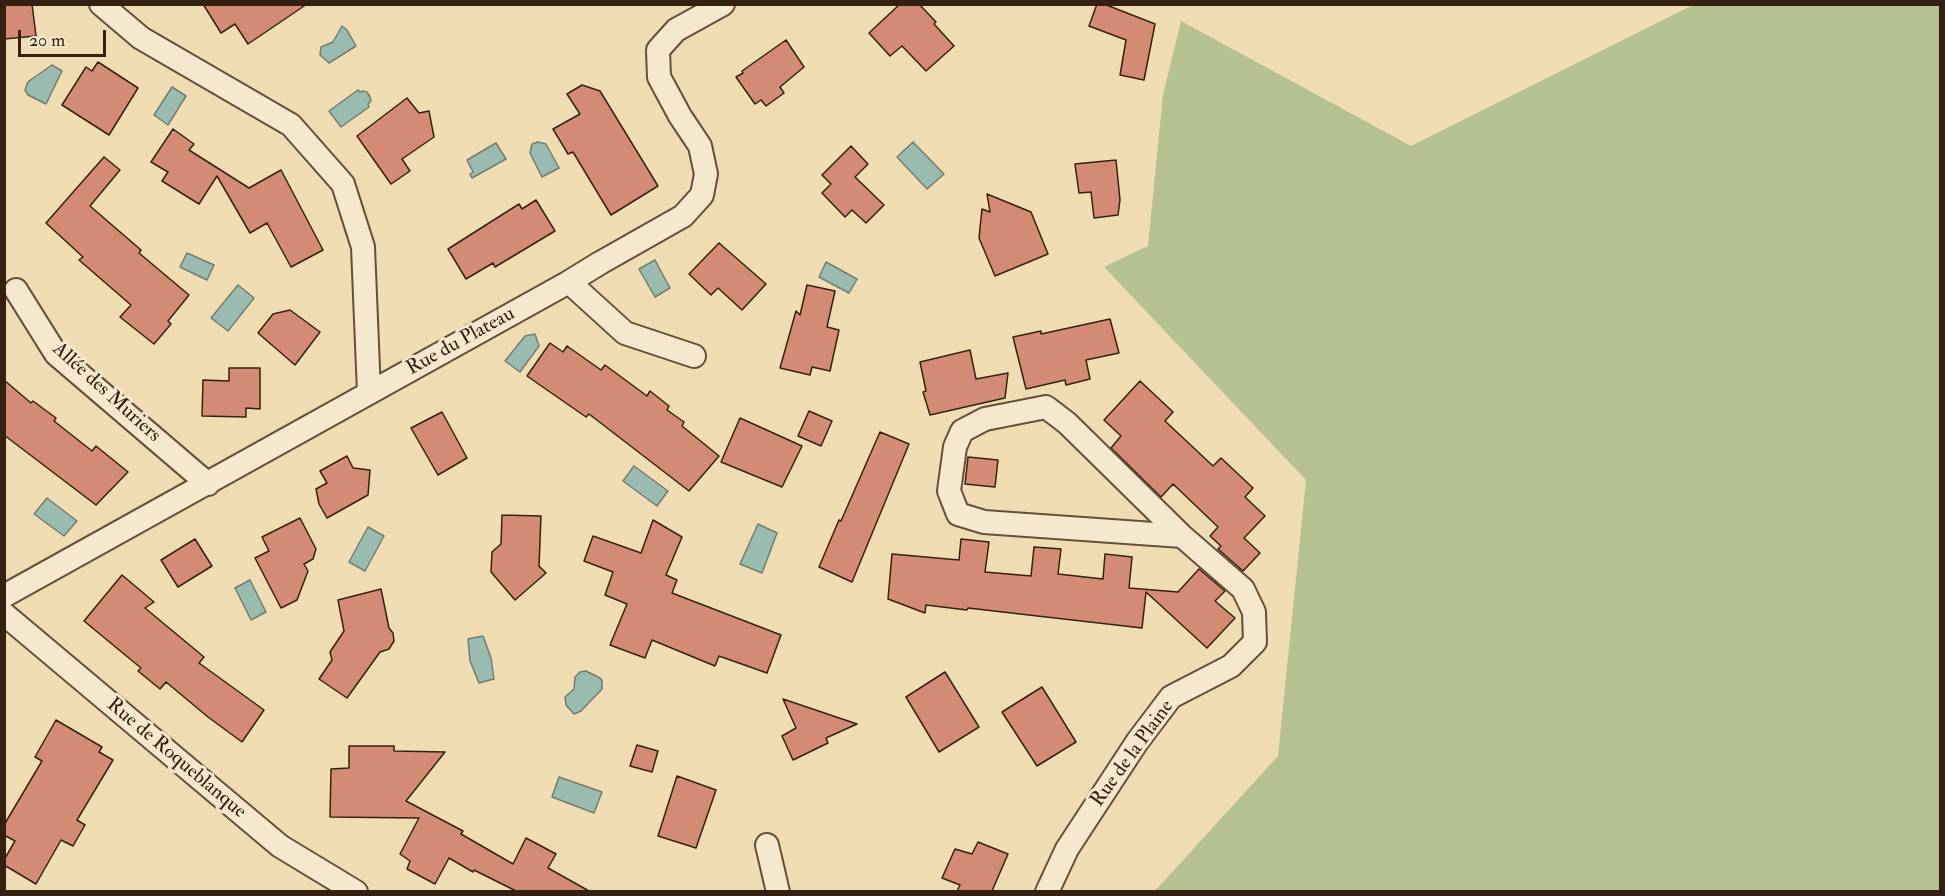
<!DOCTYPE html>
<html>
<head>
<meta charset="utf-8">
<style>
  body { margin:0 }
  #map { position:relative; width:1945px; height:896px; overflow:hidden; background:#efdcb3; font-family:"IM FELL Double Pica",serif }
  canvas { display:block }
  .frame { position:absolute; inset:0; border:6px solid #352112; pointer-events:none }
  .scale { position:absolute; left:18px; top:30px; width:88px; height:27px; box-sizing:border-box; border:3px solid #352112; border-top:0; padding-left:8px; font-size:18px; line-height:21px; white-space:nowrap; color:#352112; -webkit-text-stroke:4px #f5e8ce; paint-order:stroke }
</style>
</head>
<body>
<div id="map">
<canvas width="1945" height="896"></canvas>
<div class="frame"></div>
<div class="scale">20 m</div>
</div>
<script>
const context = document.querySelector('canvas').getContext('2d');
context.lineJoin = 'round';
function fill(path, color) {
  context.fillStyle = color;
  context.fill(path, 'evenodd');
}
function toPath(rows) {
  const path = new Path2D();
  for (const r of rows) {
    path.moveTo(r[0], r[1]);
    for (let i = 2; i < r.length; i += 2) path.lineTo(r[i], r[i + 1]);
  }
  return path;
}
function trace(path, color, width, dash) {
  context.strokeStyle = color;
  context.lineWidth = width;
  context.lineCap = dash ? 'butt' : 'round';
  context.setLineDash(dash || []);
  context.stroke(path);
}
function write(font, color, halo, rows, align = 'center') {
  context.font = font + ' "IM FELL Double Pica",serif';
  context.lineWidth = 6;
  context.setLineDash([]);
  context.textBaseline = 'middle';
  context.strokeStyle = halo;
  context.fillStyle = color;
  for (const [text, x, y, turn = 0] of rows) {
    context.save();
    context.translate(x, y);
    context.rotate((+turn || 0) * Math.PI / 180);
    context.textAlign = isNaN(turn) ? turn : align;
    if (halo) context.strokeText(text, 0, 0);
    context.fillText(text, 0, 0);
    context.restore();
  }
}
fill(toPath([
  [1695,4,1940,5,1940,891,1155,891,1278,756,1306,480,1104,267,1148,246,1163,95,1181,21,1411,146]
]), '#b5c190');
const water = toPath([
  [342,26,347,30,356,46,329,63,320,55,321,47,333,42,342,26],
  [52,65,62,71,46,104,28,95,25,90,27,84,29,81,52,65],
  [172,87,186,96,168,125,154,115,172,87],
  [358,90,360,92,363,91,367,92,370,97,371,101,368,104,369,107,341,127,329,111,358,90],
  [538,142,546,144,559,168,542,177,530,153,532,144,538,142],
  [913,142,944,174,927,189,897,157,913,142],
  [496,143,506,159,472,178,470,174,473,172,467,160,496,143],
  [187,253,214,265,207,280,180,267,187,253],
  [655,260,670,288,655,297,639,269,655,260],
  [826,262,857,279,849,293,819,277,826,262],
  [238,285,254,298,228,331,211,318,238,285],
  [535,334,539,346,520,372,505,361,525,336,535,334],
  [634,466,668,491,657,506,623,481,634,466],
  [47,498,77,521,64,536,34,514,47,498],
  [758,524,777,533,762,573,740,564,758,524],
  [368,527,384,536,365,571,349,562,368,527],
  [250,580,266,612,251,620,235,588,250,580],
  [483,636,491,658,494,679,479,683,470,661,468,639,483,636],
  [586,671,600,678,602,681,602,689,581,711,574,714,566,705,565,697,574,689,575,677,580,672,586,671],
  [559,777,602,792,594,813,552,797,559,777]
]);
fill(water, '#9abbaf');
trace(water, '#727d70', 1.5);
const building = toPath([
  [4,4,32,4,36,36,4,39,4,4],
  [203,4,307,4,248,44,235,24,221,33,203,4],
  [900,4,919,4,936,22,934,24,954,46,926,71,902,46,890,56,869,33,900,4],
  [1097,4,1104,4,1155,24,1144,80,1120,75,1126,40,1089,26,1097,4],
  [786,40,804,67,780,87,784,93,766,106,761,100,755,104,736,77,743,73,742,71,786,40],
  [98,62,138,88,109,135,62,105,86,67,92,71,98,62],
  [582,85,600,91,658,186,611,215,573,152,568,154,553,129,580,114,567,94,582,85],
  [407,98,419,113,429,111,434,137,402,159,410,171,391,184,357,136,407,98],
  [173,129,194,144,189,150,249,188,281,170,323,250,291,267,267,223,250,233,217,176,199,204,162,181,168,172,151,162,173,129],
  [851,146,868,164,855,177,884,205,866,223,852,210,845,217,822,193,831,184,822,175,851,146],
  [104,157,120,170,90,206,141,250,139,253,189,295,168,321,171,324,154,344,120,317,131,305,79,260,83,257,46,223,104,157],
  [1116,160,1120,200,1118,215,1094,218,1091,192,1079,193,1075,164,1116,160],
  [987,194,1031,212,1048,254,995,276,979,238,982,209,990,212,987,194],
  [536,200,555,231,495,267,493,263,466,279,448,249,519,204,522,209,536,200],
  [719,243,766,284,742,310,718,288,711,295,689,274,719,243],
  [807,285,835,291,827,327,839,330,830,371,812,367,810,375,780,368,796,311,800,315,807,285],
  [290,310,320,332,295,365,258,333,273,314,290,310],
  [1110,319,1119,353,1086,360,1090,379,1066,385,1065,380,1026,389,1013,337,1041,331,1041,334,1110,319],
  [550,343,563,352,567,346,601,370,605,365,647,396,650,391,669,406,667,410,684,422,682,426,719,456,689,491,589,414,586,417,527,376,550,343],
  [970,350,976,379,1008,373,1005,398,930,415,923,392,926,391,920,362,970,350],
  [229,368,260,368,260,409,246,408,246,417,202,416,203,380,229,381,229,368],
  [4,380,31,403,33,401,56,418,54,421,92,451,96,446,128,472,96,505,4,435,4,380],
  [1140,381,1173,412,1165,421,1213,466,1221,458,1253,488,1245,497,1265,516,1244,538,1260,553,1243,571,1218,549,1221,546,1210,536,1218,527,1173,484,1161,497,1111,448,1121,436,1104,420,1140,381],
  [809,411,832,421,821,446,798,436,809,411],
  [442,412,467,458,438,475,411,428,442,412],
  [740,418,802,446,782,487,721,462,740,418],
  [880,432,909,444,852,582,819,567,839,520,841,521,880,432],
  [347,456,353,468,370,470,368,495,327,518,319,504,316,489,327,483,320,471,347,456],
  [968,457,998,460,995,487,965,484,968,457],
  [502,515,541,516,539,566,546,573,515,600,491,572,492,552,501,544,502,515],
  [300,518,316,549,313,559,304,564,308,571,297,600,281,608,255,558,269,551,262,537,300,518],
  [653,520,682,537,666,575,677,580,672,593,781,635,767,673,719,656,715,666,652,640,645,658,610,645,627,604,605,595,613,572,584,561,593,536,641,553,653,520],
  [195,539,212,566,178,587,161,560,195,539],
  [961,539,989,542,985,572,1031,576,1034,547,1061,549,1058,574,1103,579,1105,554,1132,557,1129,588,1178,592,1199,569,1225,591,1215,601,1235,618,1207,648,1146,592,1142,628,968,608,967,610,926,605,925,613,888,599,892,554,959,560,961,539],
  [122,575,154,602,145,608,204,657,199,663,264,710,242,742,208,717,166,682,160,689,138,671,141,668,84,621,122,575],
  [381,589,389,628,393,633,394,641,389,649,380,652,347,698,319,679,332,660,330,652,344,631,338,600,381,589],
  [945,672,979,727,939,752,906,697,945,672],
  [1042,687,1076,742,1037,766,1002,712,1042,687],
  [783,699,857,724,826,738,828,743,793,760,782,736,796,728,783,699],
  [56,720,102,747,99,752,113,760,77,820,85,825,73,846,61,840,36,884,4,865,4,860,15,841,4,835,4,825,42,761,35,757,56,720],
  [637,745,658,751,652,772,630,766,637,745],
  [349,746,394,746,394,751,445,752,406,801,463,831,461,834,513,864,526,838,556,854,548,868,589,891,516,891,474,870,473,872,449,858,435,884,407,869,410,861,400,854,419,818,330,817,331,769,349,768,349,746],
  [677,776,716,790,696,848,658,836,677,776],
  [978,842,1008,854,992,891,957,891,960,885,942,878,955,849,972,854,978,842]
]);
fill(building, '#d48b75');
trace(building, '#352112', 1.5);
const minor = toPath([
  [101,4,141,38,291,125,343,184,363,247,369,393],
  [569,282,625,333,694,356],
  [16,290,56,354,208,484],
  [4,596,569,282,600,263,683,216,702,195,706,174,700,146,680,116,659,77,658,50,676,30,723,4],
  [4,614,280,846,356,892],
  [767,845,778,892],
  [1047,892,1067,849,1137,742,1171,697,1231,666,1255,642,1254,612,1243,589,1182,536,1067,423,1046,407,985,419,962,431,955,447,949,491,958,514,984,522,1182,536]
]);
trace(minor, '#64503a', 26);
trace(minor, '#f5e8ce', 22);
write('20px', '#352112', '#f5e8ce', [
  ["Rue du Plateau",461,342,-29],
  ["Allée des Muriers",106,393,42],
  ["Rue de la Plaine",1133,754,-54],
  ["Rue de Roqueblanque",176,759,40]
]);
</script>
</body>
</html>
